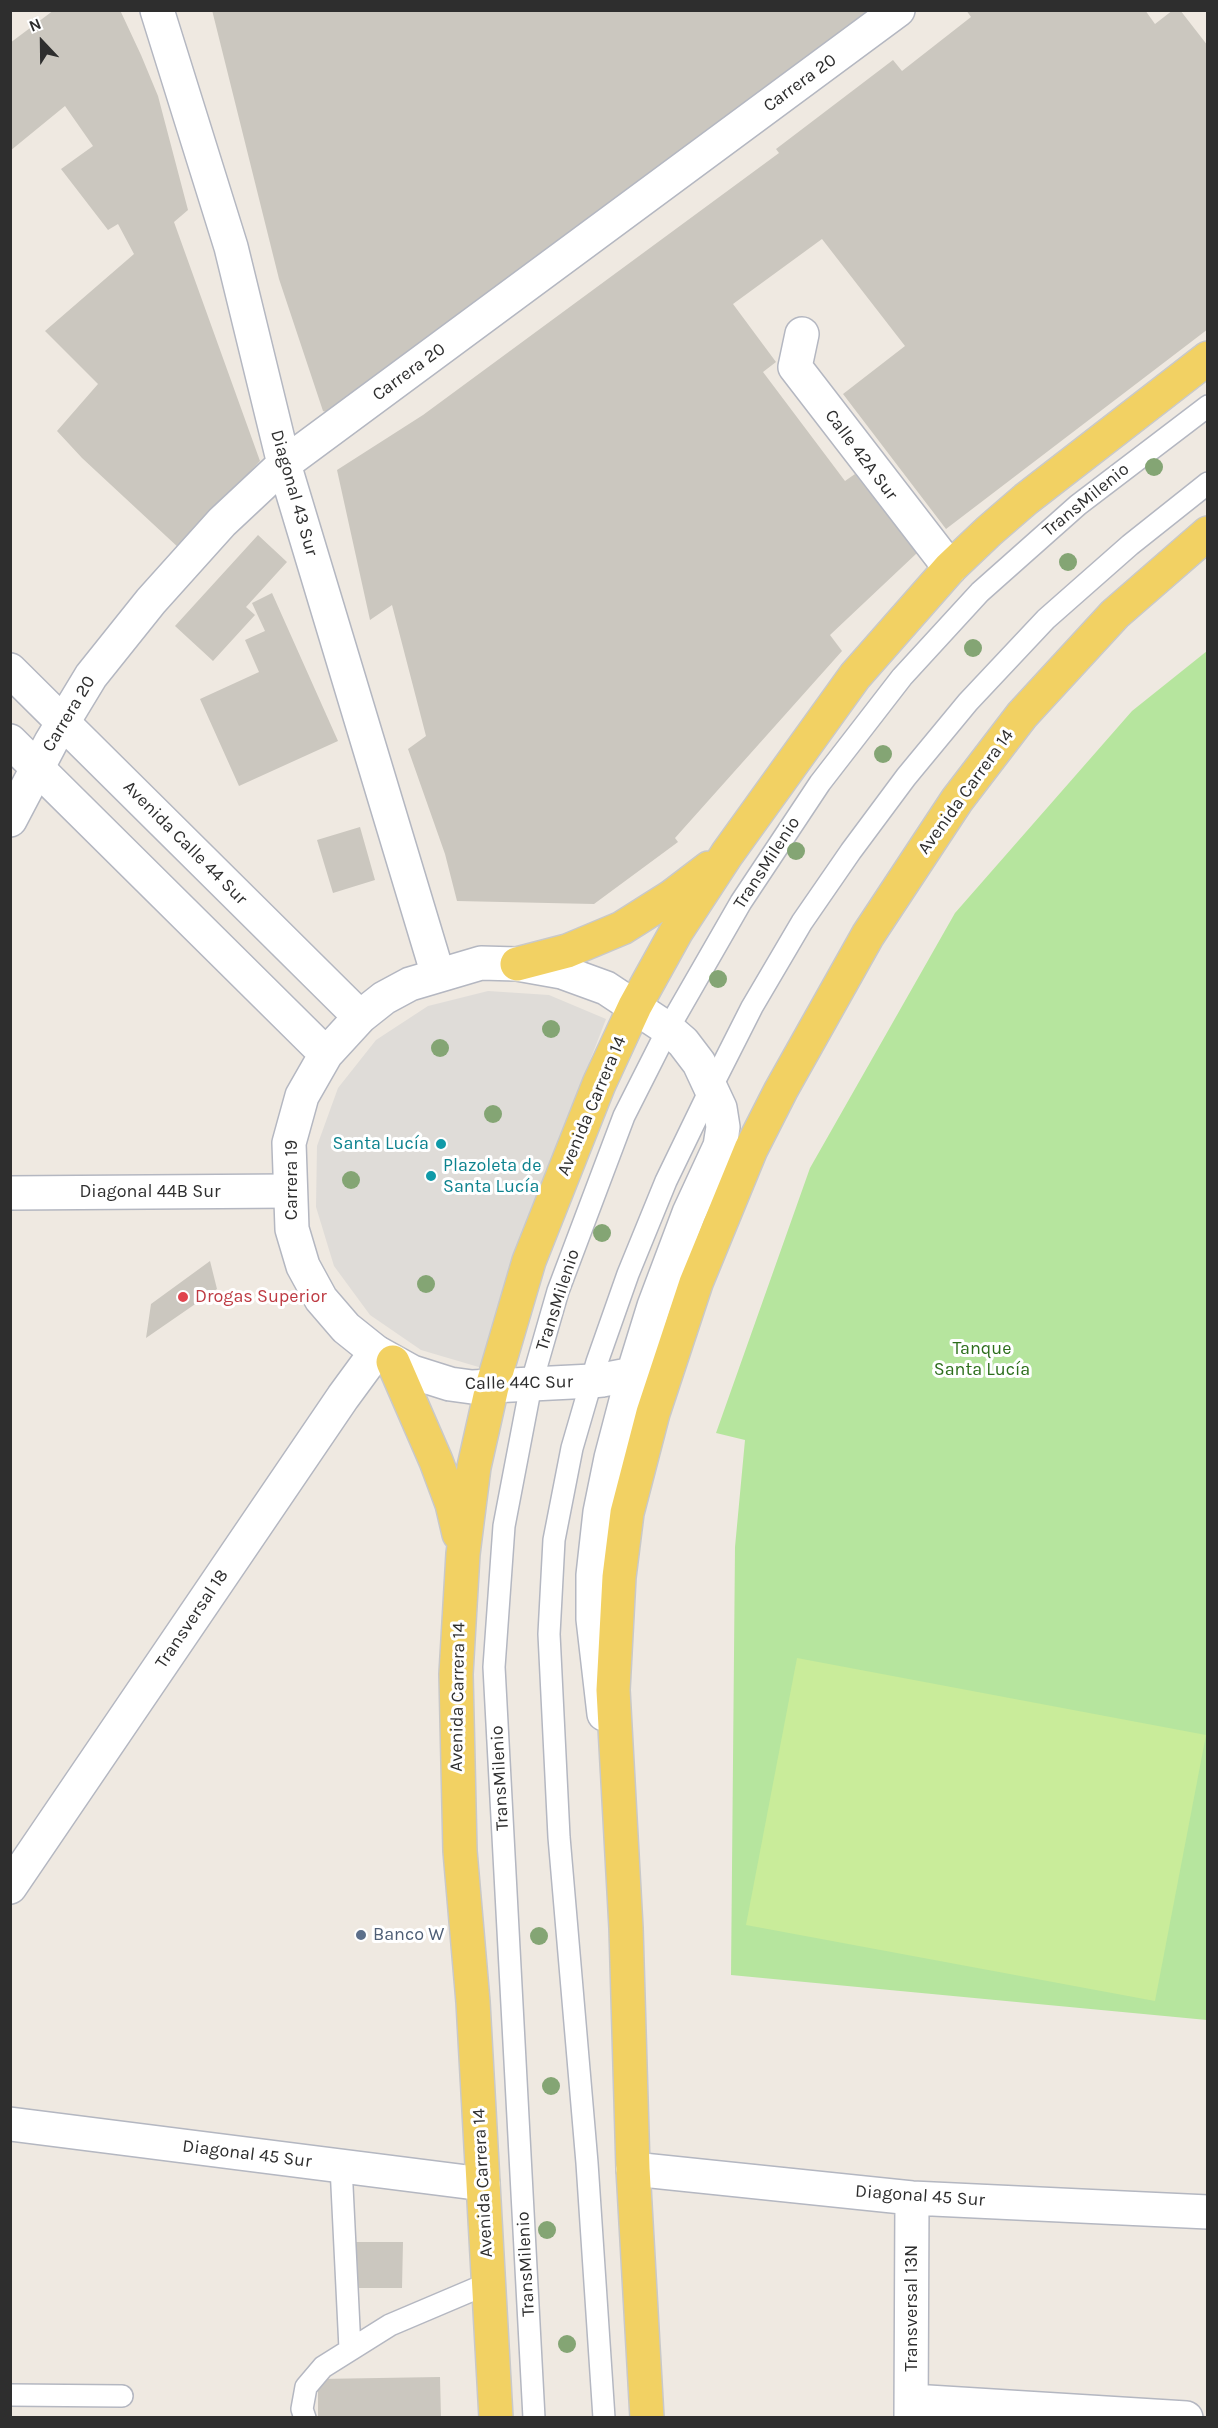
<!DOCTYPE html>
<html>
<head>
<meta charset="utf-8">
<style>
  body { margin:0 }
  #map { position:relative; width:1218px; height:2428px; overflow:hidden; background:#efe9e1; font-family:Karla,sans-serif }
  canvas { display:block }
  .frame { position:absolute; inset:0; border:12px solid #2e2e2e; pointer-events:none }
  .north { position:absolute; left:12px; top:12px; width:60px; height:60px; -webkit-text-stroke:4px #fff; paint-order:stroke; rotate:338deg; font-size:16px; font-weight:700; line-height:24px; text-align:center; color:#2e2e2e }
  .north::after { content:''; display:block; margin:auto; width:21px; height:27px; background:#2e2e2e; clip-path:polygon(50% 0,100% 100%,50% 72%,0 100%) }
</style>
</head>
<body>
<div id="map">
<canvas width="1218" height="2428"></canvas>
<div class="frame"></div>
<div class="north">N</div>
</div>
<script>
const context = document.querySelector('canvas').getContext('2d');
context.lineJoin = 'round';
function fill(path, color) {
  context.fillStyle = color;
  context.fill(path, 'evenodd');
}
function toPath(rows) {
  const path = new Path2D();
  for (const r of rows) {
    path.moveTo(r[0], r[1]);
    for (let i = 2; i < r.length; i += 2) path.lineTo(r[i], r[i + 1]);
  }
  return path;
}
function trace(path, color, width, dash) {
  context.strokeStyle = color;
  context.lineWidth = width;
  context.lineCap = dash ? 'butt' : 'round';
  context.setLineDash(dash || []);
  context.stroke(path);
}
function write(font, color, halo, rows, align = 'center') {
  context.font = font + ' Karla,sans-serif';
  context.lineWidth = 6;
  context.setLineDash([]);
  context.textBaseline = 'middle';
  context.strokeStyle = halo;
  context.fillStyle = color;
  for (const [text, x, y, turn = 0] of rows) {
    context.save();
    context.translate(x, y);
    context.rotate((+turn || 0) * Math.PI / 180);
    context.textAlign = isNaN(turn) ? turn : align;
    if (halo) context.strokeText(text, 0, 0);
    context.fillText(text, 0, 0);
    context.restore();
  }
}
fill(toPath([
  [1207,651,1207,2020,731,1975,735,1547,745,1440,716,1433,810,1168,955,913,1132,711]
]), '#b6e59e');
fill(toPath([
  [797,1658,1206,1735,1155,2001,746,1925]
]), '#c9ec9a');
fill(toPath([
  [488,991,549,995,606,1019,532,1211,482,1368,421,1350,370,1315,334,1266,316,1207,317,1146,338,1088,376,1040,428,1006]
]), '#dfdcd8');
fill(toPath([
  [54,10,120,10,141,55,158,96,188,210,174,222,260,461,180,549,82,458,57,431,98,384,45,331,134,254,118,224,108,230,61,169,93,146,65,106,10,151,10,43],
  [212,10,878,10,336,416,323,411,279,279],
  [966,10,1145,10,1155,24,1173,10,1180,10,1208,46,1208,329,946,529,843,394,905,346,822,239,733,304,776,362,763,372,845,481,855,474,917,553,830,635,842,651,675,838,678,842,594,904,457,901,445,854,408,749,426,736,392,605,370,620,337,470,423,415,779,153,776,149,893,60,902,71,971,17],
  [258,535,287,562,246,607,255,615,213,661,175,626],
  [272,593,338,741,239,786,200,699,259,672,245,640,265,631,252,603],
  [360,827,375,880,333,893,317,840],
  [210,1261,217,1289,146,1338,151,1304],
  [353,2242,403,2242,402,2288,353,2288],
  [440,2377,441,2418,318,2418,318,2379]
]), '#cbc7bf');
const service = toPath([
  [341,2166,350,2349],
  [10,2395,122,2396],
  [305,2418,302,2409,306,2387,323,2367,390,2325,489,2283],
  [534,2418,494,1667,504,1526,531,1385,558,1291,624,1116,668,1029,741,902,820,783,902,677,980,592,1078,505,1208,406],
  [604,2418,587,2163,559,1837,549,1634,554,1540,572,1448,597,1362,628,1274,666,1181,712,1086,752,1007,802,922,851,851,906,777,968,702,1046,619,1130,545,1208,483]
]);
const minor = toPath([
  [157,10,231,247,284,464,438,975],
  [802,334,795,367,950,568],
  [10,820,51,742,91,676,151,601,222,522,284,464,898,10],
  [10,1887,343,1397,376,1352],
  [10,2124,483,2184],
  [633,2169,912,2198,1208,2212],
  [912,2401,1186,2418],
  [911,2418,912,2198]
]);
const tertiary = toPath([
  [10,1193,289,1191]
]);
const secondary = toPath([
  [10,670,360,1017],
  [10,741,326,1054],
  [604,1714,593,1619,593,1575,600,1512,611,1458,633,1374,654,1306,689,1213,720,1146,723,1127,720,1108,699,1063,683,1042,668,1029,606,988,562,972,517,964,481,963,410,984,384,998,360,1017,326,1054,302,1096,289,1143,292,1229,303,1266,321,1299,346,1328,376,1352,412,1372,450,1384,472,1387,592,1381,602,1380,633,1374,668,1366]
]);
const primary = toPath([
  [517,964,567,951,622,928,671,897,709,868],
  [393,1362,436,1461,452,1504,459,1534],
  [496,2418,473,2002,460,1851,456,1674,463,1554,474,1467,492,1387,529,1261,599,1084,635,1006,676,932,727,854,855,676,950,568,989,531,1026,499,1208,358],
  [647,2418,633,2169,626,1928,613,1690,619,1577,627,1513,653,1413,696,1283,751,1149,781,1090,868,935,957,800,1022,715,1115,614,1208,533]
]);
trace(service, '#b4b7c1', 24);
trace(minor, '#b4b7c1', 36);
trace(tertiary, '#b4b7c1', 36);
trace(secondary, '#b4b7c1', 36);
trace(primary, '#c9c9c9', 36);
trace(service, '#fff', 21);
trace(minor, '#fff', 33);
trace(tertiary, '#fff', 33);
trace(secondary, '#fff', 33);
trace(primary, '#f2d163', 33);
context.fillStyle = '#84a574';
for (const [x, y] of [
  [1154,467],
  [1068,562],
  [973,648],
  [883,754],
  [796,851],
  [718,979],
  [551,1029],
  [440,1048],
  [493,1114],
  [351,1180],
  [602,1233],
  [426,1284],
  [539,1936],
  [551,2086],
  [547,2230],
  [567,2344]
]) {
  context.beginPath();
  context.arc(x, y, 9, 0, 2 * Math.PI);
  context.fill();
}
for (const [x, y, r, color] of [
  [441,1144,6,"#0f9aa8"],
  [431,1176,6,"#0f9aa8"],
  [183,1297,6,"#e0444e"],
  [361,1935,6,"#5c6f8a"]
]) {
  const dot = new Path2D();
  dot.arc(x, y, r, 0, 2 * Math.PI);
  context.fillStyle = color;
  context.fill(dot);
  trace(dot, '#fff', 2);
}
write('18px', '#2e2e2e', '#fff', [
  ["Carrera 20",800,83,-36],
  ["Carrera 20",409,372,-36],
  ["Calle 42A Sur",861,455,53],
  ["Diagonal 43 Sur",294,493,74],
  ["TransMilenio",1086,500,-39],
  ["Carrera 20",69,714,-59],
  ["Avenida Carrera 14",966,792,-54],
  ["Avenida Calle 44 Sur",185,843,45],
  ["TransMilenio",767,863,-57],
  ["Avenida Carrera 14",592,1106,-67],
  ["Carrera 19",292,1180,-90],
  ["Diagonal 44B Sur",150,1192],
  ["TransMilenio",558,1300,-72],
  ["Calle 44C Sur",519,1383,-1],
  ["Transversal 18",192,1619,-56],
  ["Avenida Carrera 14",458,1697,-89],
  ["TransMilenio",500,1778,-93],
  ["Diagonal 45 Sur",247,2154,7],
  ["Avenida Carrera 14",483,2183,-93],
  ["Diagonal 45 Sur",920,2196,4],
  ["TransMilenio",526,2264,-93],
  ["Transversal 13N",912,2308,-90]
]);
write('18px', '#0d838f', '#fff', [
  ["Santa Lucía",429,1144],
  ["Plazoleta de",443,1166,"left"],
  ["Santa Lucía",443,1187,"left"]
], 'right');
write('18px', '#be3a42', '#fff', [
  ["Drogas Superior",195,1297]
], 'left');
write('18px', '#2c6e1b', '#fff', [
  ["Tanque",982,1349],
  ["Santa Lucía",982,1370]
]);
write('18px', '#4e5e75', '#fff', [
  ["Banco W",373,1935]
], 'left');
</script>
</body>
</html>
